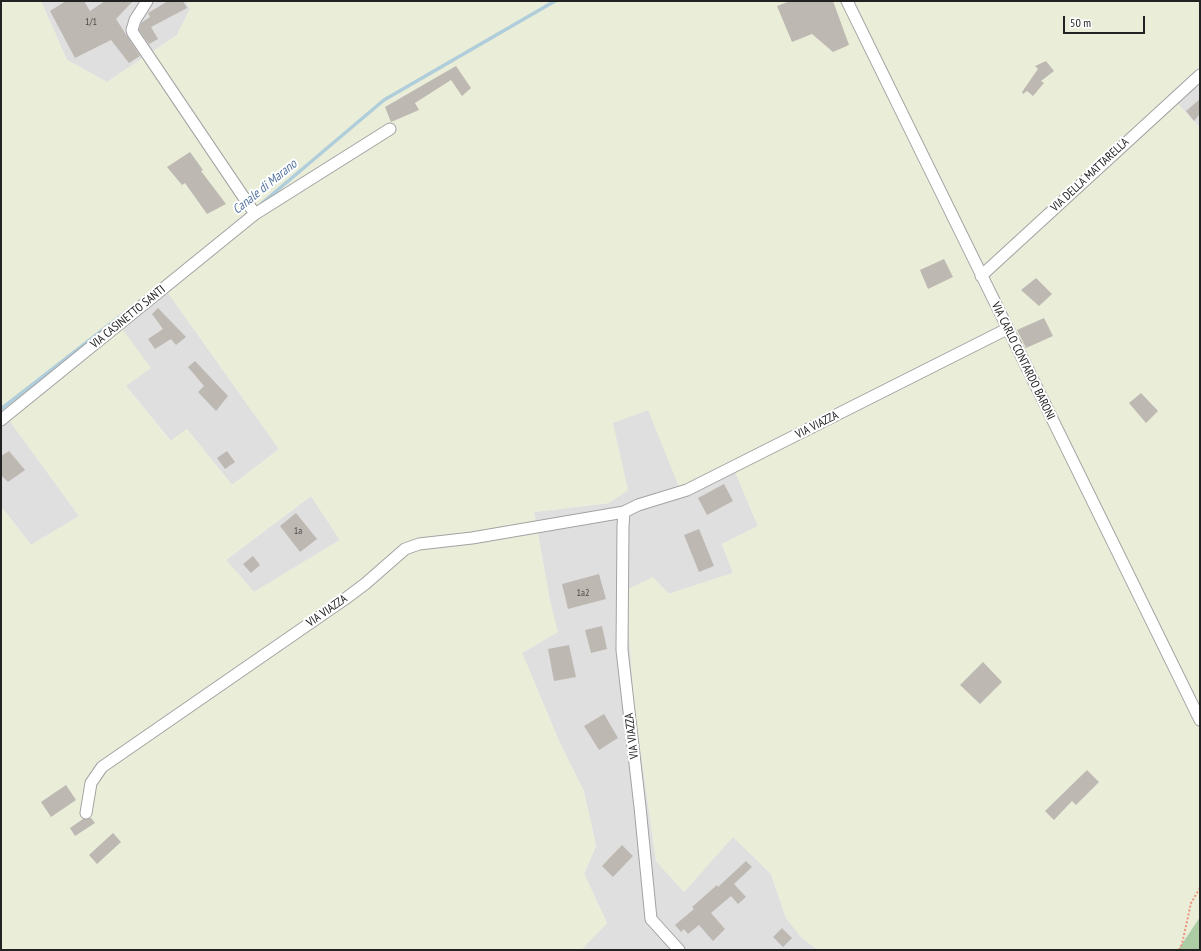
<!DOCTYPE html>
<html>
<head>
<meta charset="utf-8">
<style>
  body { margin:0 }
  #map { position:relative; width:1201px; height:951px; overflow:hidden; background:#f1efea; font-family:"PT Sans Narrow",sans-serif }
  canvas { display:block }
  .frame { position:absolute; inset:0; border:2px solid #222; pointer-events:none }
  .scale { position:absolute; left:1063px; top:16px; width:82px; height:18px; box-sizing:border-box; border:2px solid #222; border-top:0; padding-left:5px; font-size:12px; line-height:14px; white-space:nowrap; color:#222; -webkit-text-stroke:3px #fff; paint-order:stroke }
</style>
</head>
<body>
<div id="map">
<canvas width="1201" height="951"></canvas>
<div class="frame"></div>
<div class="scale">50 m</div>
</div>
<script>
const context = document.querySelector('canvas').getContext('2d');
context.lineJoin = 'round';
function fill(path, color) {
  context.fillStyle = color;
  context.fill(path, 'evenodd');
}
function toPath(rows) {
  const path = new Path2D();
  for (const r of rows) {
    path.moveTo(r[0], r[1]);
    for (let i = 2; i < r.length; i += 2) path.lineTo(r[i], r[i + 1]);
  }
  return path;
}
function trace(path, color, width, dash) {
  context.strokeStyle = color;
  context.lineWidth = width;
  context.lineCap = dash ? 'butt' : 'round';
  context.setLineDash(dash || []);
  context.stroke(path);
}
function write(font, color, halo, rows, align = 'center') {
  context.font = font + ' "PT Sans Narrow",sans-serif';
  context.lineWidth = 4;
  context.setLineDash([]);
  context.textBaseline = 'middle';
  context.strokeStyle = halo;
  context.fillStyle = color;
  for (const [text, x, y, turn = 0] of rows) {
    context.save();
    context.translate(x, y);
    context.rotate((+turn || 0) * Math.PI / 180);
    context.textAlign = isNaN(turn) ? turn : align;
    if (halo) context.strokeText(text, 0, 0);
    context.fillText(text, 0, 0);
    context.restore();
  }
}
fill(toPath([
  [41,1,186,1,190,9,177,35,107,82,67,60],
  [1200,66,1200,128,1169,94],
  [161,283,279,449,232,485,187,429,171,441,126,386,115,319],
  [1,409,79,516,31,545,1,506],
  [648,410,731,462,758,526,722,544,733,573,668,594,626,590,634,703,656,861,684,892,733,836,771,874,786,918,802,938,818,950,581,950,607,923,584,874,596,846,584,792,559,741,522,653,557,632,550,601,534,512,609,503,613,422],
  [311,496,340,540,254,592,226,560]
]), '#e0dfdf');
fill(toPath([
  [8,1,41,1,67,60,107,82,177,35,190,9,186,1,1200,1,1200,66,1169,94,1200,128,1200,917,1178,950,818,950,802,938,786,918,771,874,733,837,684,892,656,861,634,703,626,590,653,577,669,594,733,573,722,544,758,526,731,462,679,487,648,410,613,423,628,490,609,503,534,512,550,601,558,632,522,653,559,741,584,792,596,846,584,874,607,923,581,950,1,950,1,506,31,545,79,516,1,409,1,5],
  [161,283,279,449,232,485,187,429,170,441,126,386,151,368,115,319],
  [311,496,340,540,254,592,226,560]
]), '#eaedd8');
fill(toPath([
  [1200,917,1200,950,1178,950]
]), '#accca3');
trace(toPath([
  [261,204,384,100,555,1],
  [1,409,131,308]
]), '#afcdda', 3.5);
fill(toPath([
  [66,1,84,1,90,11,105,1,133,1,116,19,140,56,129,63,111,40,75,58,50,11],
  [168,1,183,1,187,8,151,27,158,39,149,44,139,30,141,23,150,17,148,13],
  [790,1,833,1,849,45,833,52,812,34,792,42,777,6],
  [1046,61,1054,71,1041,81,1044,83,1033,96,1027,91,1023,94,1022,92,1038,69,1035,66],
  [456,66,471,88,462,96,451,80,415,103,419,110,391,122,385,107],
  [1200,99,1200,114,1194,121,1186,111],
  [190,152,203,170,201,171,226,204,207,214,185,183,182,185,167,167],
  [944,259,953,277,928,289,920,270],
  [1036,278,1052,294,1039,306,1021,290],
  [158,308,186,337,176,345,171,339,155,349,148,339,163,329,152,314],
  [1044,318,1053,336,1026,348,1017,330],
  [195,361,228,396,216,411,198,392,204,386,188,367],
  [1141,393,1158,411,1146,423,1129,403],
  [9,451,25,470,8,482,1,475,1,456],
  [227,451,235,462,225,469,217,458],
  [724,484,733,501,707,515,698,498],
  [296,513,317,539,300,552,280,526],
  [699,529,714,566,699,572,684,535],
  [253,556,260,565,251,573,243,564],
  [599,574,606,599,568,609,562,584],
  [602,626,607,649,591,653,585,630],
  [569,645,576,677,554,681,548,649],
  [983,662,1002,682,980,704,960,685],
  [604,714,618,738,599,750,584,726],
  [1087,770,1099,782,1076,805,1072,801,1054,820,1045,811],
  [66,785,76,800,51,817,41,802],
  [91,818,95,823,75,836,70,828,83,819],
  [113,833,121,842,97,864,89,855],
  [622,845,633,856,613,877,602,866],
  [746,861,752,867,734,884,746,897,738,904,731,896,711,913,725,929,713,941,699,925,688,934,684,929,681,932,675,925,694,909,692,907,717,885,718,887],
  [782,928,792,938,783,947,773,937]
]), '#beb8b3');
const minor = toPath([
  [147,1,135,20,132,30,133,33,255,214],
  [847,1,1200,720],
  [981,276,1200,75],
  [1,420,255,214,390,129],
  [86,813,91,783,102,767,345,599,365,584,405,549,419,544,472,538,624,512],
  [679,950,651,919,640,807,622,650,623,526,624,512,638,505,687,490,1007,329]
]);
trace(minor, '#a3a3a3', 13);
trace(toPath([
  [1179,950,1182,944,1191,903,1200,888]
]), '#ec947f', 2, [2, 2]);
trace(minor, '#fff', 11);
write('10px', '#494846', null, [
  ["1/1",91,22],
  ["1a",298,531],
  ["1a2",583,593]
]);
write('12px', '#222', '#fff', [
  ["VIA DELLA MATTARELLA",1090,175,-43],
  ["VIA CASINETTO SANTI",128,317,-39],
  ["VIA CARLO CONTARDO BARONI",1023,361,64],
  ["VIA VIAZZA",817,425,-27],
  ["VIA VIAZZA",327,611,-35],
  ["VIA VIAZZA",632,736,-97]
]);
write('italic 13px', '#5474a1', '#fff', [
  ["Canale di Marano",265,187,-39]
]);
</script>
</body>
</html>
